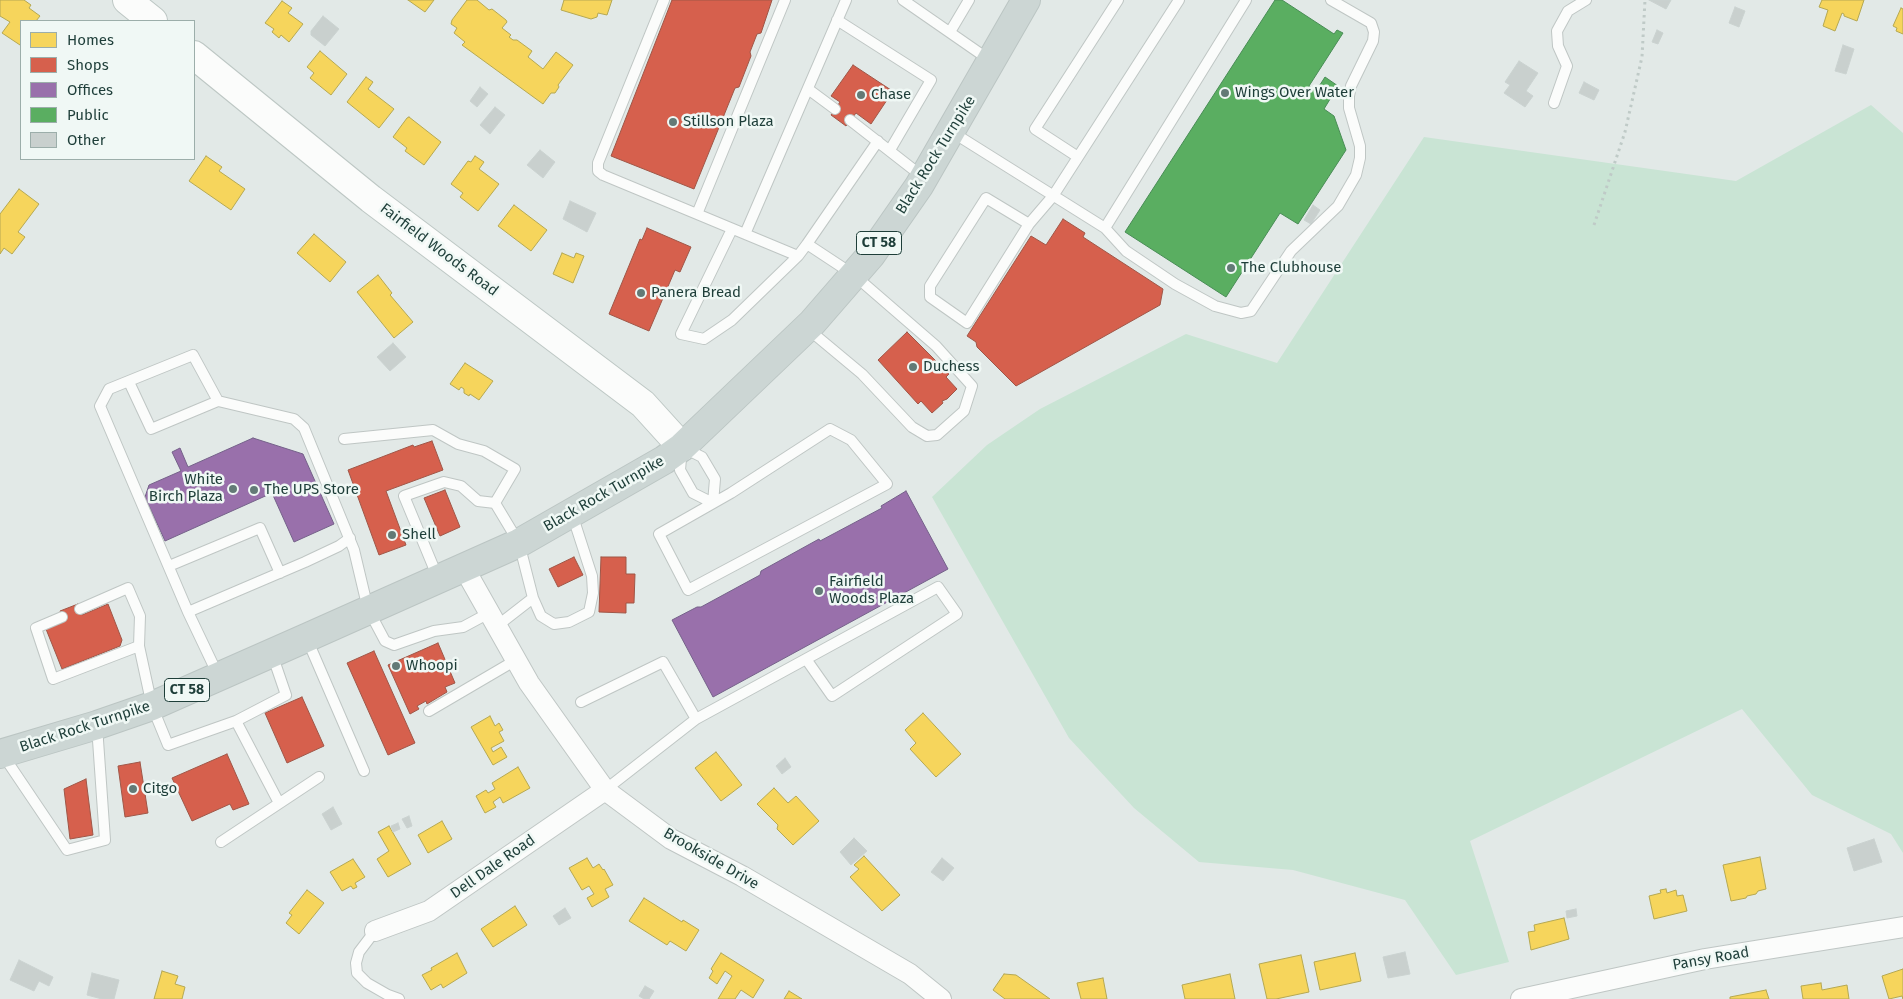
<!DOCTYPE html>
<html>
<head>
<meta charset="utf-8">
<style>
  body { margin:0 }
  #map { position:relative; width:1903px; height:999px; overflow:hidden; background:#e2e9e7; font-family:"Fira Sans",sans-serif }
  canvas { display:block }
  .legend { position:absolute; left:20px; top:20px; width:175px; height:140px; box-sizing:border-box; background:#f0f8f5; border:1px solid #9caeaa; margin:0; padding:6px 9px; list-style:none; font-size:15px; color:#1e3e39 }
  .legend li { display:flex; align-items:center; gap:10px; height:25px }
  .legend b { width:25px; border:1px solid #9caeaa }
</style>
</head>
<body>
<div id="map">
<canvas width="1903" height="999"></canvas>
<ul class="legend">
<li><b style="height:14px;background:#f6d55c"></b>Homes</li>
<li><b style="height:14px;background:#d6604d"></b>Shops</li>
<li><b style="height:14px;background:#9970ab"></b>Offices</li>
<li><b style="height:14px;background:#5aae61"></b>Public</li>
<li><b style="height:14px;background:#c9d0ce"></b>Other</li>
</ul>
</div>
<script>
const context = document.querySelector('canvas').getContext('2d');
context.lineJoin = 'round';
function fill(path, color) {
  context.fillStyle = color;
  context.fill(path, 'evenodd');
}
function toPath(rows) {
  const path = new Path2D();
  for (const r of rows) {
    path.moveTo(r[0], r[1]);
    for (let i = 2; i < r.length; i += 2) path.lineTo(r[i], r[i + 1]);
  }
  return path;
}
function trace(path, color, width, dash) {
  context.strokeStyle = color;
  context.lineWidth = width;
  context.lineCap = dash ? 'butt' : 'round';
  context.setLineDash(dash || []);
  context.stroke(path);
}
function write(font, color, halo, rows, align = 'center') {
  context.font = font + ' "Fira Sans",sans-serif';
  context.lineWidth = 5;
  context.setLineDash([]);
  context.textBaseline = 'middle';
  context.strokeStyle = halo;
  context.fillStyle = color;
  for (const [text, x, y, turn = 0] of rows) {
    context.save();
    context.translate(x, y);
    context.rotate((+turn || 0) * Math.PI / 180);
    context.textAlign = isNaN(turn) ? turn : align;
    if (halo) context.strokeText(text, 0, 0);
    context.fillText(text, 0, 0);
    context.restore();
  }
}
fill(toPath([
  [1871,105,1903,133,1903,853,1891,834,1812,795,1742,709,1470,841,1509,962,1456,975,1405,900,1293,870,1199,862,1134,808,1069,738,932,497,987,445,1040,409,1186,334,1277,363,1424,137,1736,181]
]), '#c9e4d4');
const homes = toPath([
  [0,0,24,0,31,5,29,8,40,16,36,21,21,21,21,43,20,45,2,33,10,22,0,16,0,0],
  [408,0,434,0,425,12,408,0],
  [467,0,477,0,489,10,492,9,506,20,507,22,502,28,511,35,509,37,513,40,517,40,532,51,528,57,543,69,556,52,573,65,558,85,559,87,555,93,551,93,543,104,462,45,465,42,454,33,457,28,451,24,452,20,467,0],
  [564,0,612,0,607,15,598,13,597,17,591,19,561,10,564,0],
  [1822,0,1864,0,1857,21,1844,16,1844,14,1842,13,1835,31,1823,26,1828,10,1819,7,1822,0],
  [282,1,292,8,288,13,303,24,289,42,281,35,279,38,272,32,274,29,265,23,282,1],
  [1901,8,1903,9,1903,34,1896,31,1897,28,1893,26,1901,8],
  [320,51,347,74,331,95,310,78,314,73,307,67,320,51],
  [366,77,373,82,368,89,394,109,379,128,347,102,366,77],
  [409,117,441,142,424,165,405,151,407,148,393,137,407,118,409,117],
  [206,156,222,167,219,171,245,189,231,210,189,181,206,156],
  [475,156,484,162,479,169,499,184,478,211,460,197,463,193,451,184,468,161,471,162,475,156],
  [19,189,39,204,18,232,25,237,12,254,4,248,0,254,0,214,19,189],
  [514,205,547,230,531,251,498,226,514,205],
  [314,234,346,262,330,282,297,253,314,234],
  [562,253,574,258,576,253,584,256,573,283,553,274,562,253],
  [378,275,392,293,390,295,413,322,394,338,357,292,378,275],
  [465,363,493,381,479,400,470,394,469,396,464,393,464,389,461,387,459,390,450,384,465,363],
  [923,713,961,754,936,777,910,749,916,743,905,730,923,713],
  [490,716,495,726,499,723,503,730,499,732,504,741,491,748,493,752,501,747,507,757,493,765,471,727,490,716],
  [716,752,742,785,721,801,695,768,716,752],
  [518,767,530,788,503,803,500,797,493,802,496,807,485,813,476,796,486,790,488,793,495,789,492,783,518,767],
  [774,788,788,803,796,796,819,821,793,845,777,829,778,825,757,804,774,788],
  [442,821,452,839,428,853,418,835,442,821],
  [389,826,411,864,388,877,377,859,389,851,378,832,389,826],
  [864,856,900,895,882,911,850,877,859,869,854,865,864,856],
  [1760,857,1766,889,1758,891,1756,894,1747,896,1746,898,1731,901,1723,865,1760,857],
  [587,858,593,868,599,864,603,870,604,869,613,885,605,889,609,897,592,907,587,898,594,894,589,886,582,890,569,868,587,858],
  [353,859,365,877,355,883,357,887,353,889,351,886,342,891,330,872,353,859],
  [1666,889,1667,893,1676,890,1677,896,1683,895,1687,911,1654,919,1649,896,1661,893,1660,890,1666,889],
  [307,890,324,903,299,934,286,923,292,915,289,913,307,890],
  [644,898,682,922,683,920,699,930,686,951,670,941,667,945,629,921,644,898],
  [515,906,527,925,493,947,481,929,515,906],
  [1564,918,1569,939,1531,950,1528,932,1535,931,1534,925,1564,918],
  [457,953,467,973,443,988,441,984,431,990,422,975,432,970,431,968,457,953],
  [721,953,764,980,753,998,741,990,735,999,718,999,732,976,725,971,717,984,709,978,713,971,711,969,721,953],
  [1355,953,1361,981,1320,990,1314,962,1355,953],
  [1301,955,1309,992,1276,999,1267,999,1259,964,1301,955],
  [1903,969,1903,999,1902,996,1889,999,1882,976,1903,969],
  [162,971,178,976,175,984,185,987,182,999,154,999,162,971],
  [1004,974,1016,975,1050,999,1005,999,993,990,1004,974],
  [1230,974,1235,999,1185,999,1182,985,1230,974],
  [1103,978,1107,999,1081,999,1077,983,1103,978],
  [1821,983,1822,990,1847,985,1849,999,1803,999,1801,986,1821,983],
  [1766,990,1769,999,1730,999,1730,997,1766,990],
  [789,991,802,999,784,999,789,991]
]);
fill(homes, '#f6d55c');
trace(homes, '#b5a852', 1);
const shops = toPath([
  [672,0,772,0,761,33,757,34,750,52,751,56,739,87,735,88,694,189,611,156,672,0],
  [853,65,891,90,891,94,871,124,856,113,846,126,831,115,840,102,831,96,853,65],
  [1063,219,1085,233,1083,237,1163,289,1160,305,1016,386,977,347,976,342,967,336,1031,236,1046,245,1063,219],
  [647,228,691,247,680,272,675,270,649,331,609,314,640,239,642,240,647,228],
  [907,332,949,374,946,377,957,389,947,399,942,401,943,403,932,413,921,401,918,404,878,360,907,332],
  [432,441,443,470,386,491,406,545,379,555,348,470,413,445,414,447,432,441],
  [445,490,460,527,440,536,424,498,445,490],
  [574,557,583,575,558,587,549,569,574,557],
  [601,557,626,557,626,574,635,574,634,603,626,603,626,613,599,612,601,557],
  [78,604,82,615,108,604,122,640,120,646,62,669,46,629,64,622,60,611,78,604],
  [438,643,455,683,445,687,447,692,427,704,426,701,417,706,419,709,410,714,388,665,438,643],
  [374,651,415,743,388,755,347,663,374,651],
  [302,697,324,746,287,763,265,713,302,697],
  [227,754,249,804,233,810,230,804,192,821,172,778,227,754],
  [140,762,148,813,125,817,118,766,140,762],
  [86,779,93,835,70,839,64,789,86,779]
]);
fill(shops, '#d6604d');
trace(shops, '#9f5647', 1);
const offices = toPath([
  [253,438,303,454,334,524,294,542,272,493,165,541,145,497,149,485,181,471,172,452,180,448,188,467,253,438],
  [906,491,948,569,713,697,672,620,697,607,701,607,760,575,761,571,819,539,820,541,882,508,881,506,906,491]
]);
fill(offices, '#9970ab');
trace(offices, '#746189', 1);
const public = toPath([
  [1275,0,1282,0,1334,34,1337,30,1343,33,1309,86,1316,91,1325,77,1338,86,1324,109,1334,116,1346,150,1298,224,1280,213,1226,297,1125,232,1275,0]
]);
fill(public, '#5aae61');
trace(public, '#488c55', 1);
const building = toPath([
  [1649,0,1671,0,1666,9,1649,0],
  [1735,7,1745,11,1739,27,1729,23,1735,7],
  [323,16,339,29,325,46,311,35,311,31,323,16],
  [1657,30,1663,33,1658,44,1652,42,1657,30],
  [1843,45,1854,49,1846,74,1835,71,1843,45],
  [1519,61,1538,73,1526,91,1533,96,1525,107,1504,93,1510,85,1505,82,1519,61],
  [1584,82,1599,90,1594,100,1579,93,1584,82],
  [480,87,488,94,477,107,470,101,480,87],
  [495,107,505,115,490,134,480,125,495,107],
  [540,150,555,162,543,178,527,165,540,150],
  [570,201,596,213,587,232,563,219,570,201],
  [1313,205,1320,210,1311,224,1304,220,1313,205],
  [393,343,406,357,390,371,377,357,393,343],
  [785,758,791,767,782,774,776,766,785,758],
  [333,807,342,824,331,830,322,814,333,807],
  [409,816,412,826,407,828,402,819,409,816],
  [398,823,400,829,393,832,391,826,398,823],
  [854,838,867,851,851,865,840,852,854,838],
  [1874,839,1882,862,1854,871,1847,848,1874,839],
  [942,858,954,868,943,881,931,872,942,858],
  [565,908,571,918,559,925,553,916,565,908],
  [1576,909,1577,916,1567,918,1566,911,1576,909],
  [1405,952,1410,974,1388,978,1383,957,1405,952],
  [19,960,53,977,49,986,39,981,34,991,10,980,19,960],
  [92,973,119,980,114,999,102,999,87,995,92,973],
  [645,986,654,991,649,999,644,999,639,996,645,986]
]);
fill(building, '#c9d0ce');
trace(building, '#cad2d0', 1);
const lane = toPath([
  [664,0,598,163,598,171,603,175,697,214],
  [785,0,697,214,798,256,807,244,854,275,936,346,972,386,964,411,937,435,927,436,912,427,862,374,808,329],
  [903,0,991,61],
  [837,20,931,80,890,150],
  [950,32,969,0],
  [808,89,835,109],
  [1554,103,1567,66,1558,46,1557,31,1568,11,1586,0],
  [850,120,923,177],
  [952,132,1105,228,1246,0],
  [1078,157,1035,129,1118,0],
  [1029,224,986,198,930,286,930,297,967,323,1029,224,1053,196,1179,0],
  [1105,228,1126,251,1175,284,1215,306,1241,313,1251,311,1291,251,1338,206,1356,175,1360,158,1360,146,1349,108,1349,96,1351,86,1373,41,1374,32,1371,23,1331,0],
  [732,229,681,334,704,339,732,320,798,256],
  [745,234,846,0],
  [807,244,878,141],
  [129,382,151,429,218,401],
  [830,429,851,440,887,484,688,590,659,534,731,493,830,429],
  [344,439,433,430,458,444,484,451,515,469,495,503,519,543,533,598,497,626],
  [682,447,702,457,715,479,713,503,693,493,680,470,682,447],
  [169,566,260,528,280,573],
  [438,578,404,496,444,482,461,486,478,501,495,503],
  [533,598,541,616,554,624,569,622,589,612,593,593,592,576,572,514],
  [80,609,128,588,140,616,139,646,152,706,168,745,236,721,286,695,272,654],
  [188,612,305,562,339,546,350,538],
  [62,617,36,628,53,679,139,646],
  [307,639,364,771],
  [218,675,188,612,100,406,109,389,193,355,218,401,294,419,304,428,354,550,368,609,385,641,394,645,434,631,463,627,489,613],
  [581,702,663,662,696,719],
  [429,711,516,660],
  [236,721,279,803],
  [3,755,67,850,105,840,97,726],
  [605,790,696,719,938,587,957,614,832,696,806,659],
  [221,842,319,777],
  [375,931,359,952,356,963,357,973,367,983,388,995,399,999]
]);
const street = toPath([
  [464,568,529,683,605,790,671,839,742,876,910,974,941,999],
  [375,931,429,911,605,790],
  [1521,999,1705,959,1903,927]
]);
const secondary = toPath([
  [127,0,153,21],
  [194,55,371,199,643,404,682,447]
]);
const primary = toPath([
  [0,754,97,725,152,706,306,638,519,543,664,460,682,447,812,323,871,255,919,186,1026,0]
]);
trace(lane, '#bfc6c4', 12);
trace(street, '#bfc6c4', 22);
trace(secondary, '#bdc7c4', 30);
trace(primary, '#bbc5c3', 30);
trace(toPath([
  [1594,225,1625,132,1642,57,1645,0]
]), '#bfcac7', 3, [2.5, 4]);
trace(lane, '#fbfcfb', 10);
trace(street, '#fbfcfb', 20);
trace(secondary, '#fbfcfb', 28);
trace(primary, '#ccd6d4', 28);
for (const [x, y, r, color] of [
  [1225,93,5,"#637a76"],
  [861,95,5,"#637a76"],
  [673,122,5,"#637a76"],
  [1231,268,5,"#637a76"],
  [641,293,5,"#637a76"],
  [913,367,5,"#637a76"],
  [233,489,5,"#637a76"],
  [254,490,5,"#637a76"],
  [392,535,5,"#637a76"],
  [819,591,5,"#637a76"],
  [396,666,5,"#637a76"],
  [133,789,5,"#637a76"]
]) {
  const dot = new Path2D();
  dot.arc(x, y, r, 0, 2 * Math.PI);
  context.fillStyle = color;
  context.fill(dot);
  trace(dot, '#f0f8f5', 2);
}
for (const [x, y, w] of [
  [879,243,45],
  [187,690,45]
]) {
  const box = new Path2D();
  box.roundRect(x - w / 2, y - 11.5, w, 23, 4);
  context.fillStyle = '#f0f8f5';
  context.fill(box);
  trace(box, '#1e3e39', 1);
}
write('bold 14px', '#1e3e39', null, [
  ["CT 58",879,243],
  ["CT 58",187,690]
]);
write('15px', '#1e3e39', '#f0f8f5', [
  ["Wings Over Water",1235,93],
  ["Chase",871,95],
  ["Stillson Plaza",683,122],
  ["The Clubhouse",1241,268],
  ["Panera Bread",651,293],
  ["Duchess",923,367],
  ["White",223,480,"right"],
  ["Birch Plaza",223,497,"right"],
  ["The UPS Store",264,490],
  ["Shell",402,535],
  ["Fairfield",829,582],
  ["Woods Plaza",829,599],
  ["Whoopi",406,666],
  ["Citgo",143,789]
], 'left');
write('15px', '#1e3e39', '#f0f8f5', [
  ["Black Rock Turnpike",936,155,-58],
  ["Fairfield Woods Road",439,250,37],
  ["Black Rock Turnpike",604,494,-30],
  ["Black Rock Turnpike",85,727,-18],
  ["Brookside Drive",711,859,30],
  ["Dell Dale Road",493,867,-35],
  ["Pansy Road",1711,959,-10]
]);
</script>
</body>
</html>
